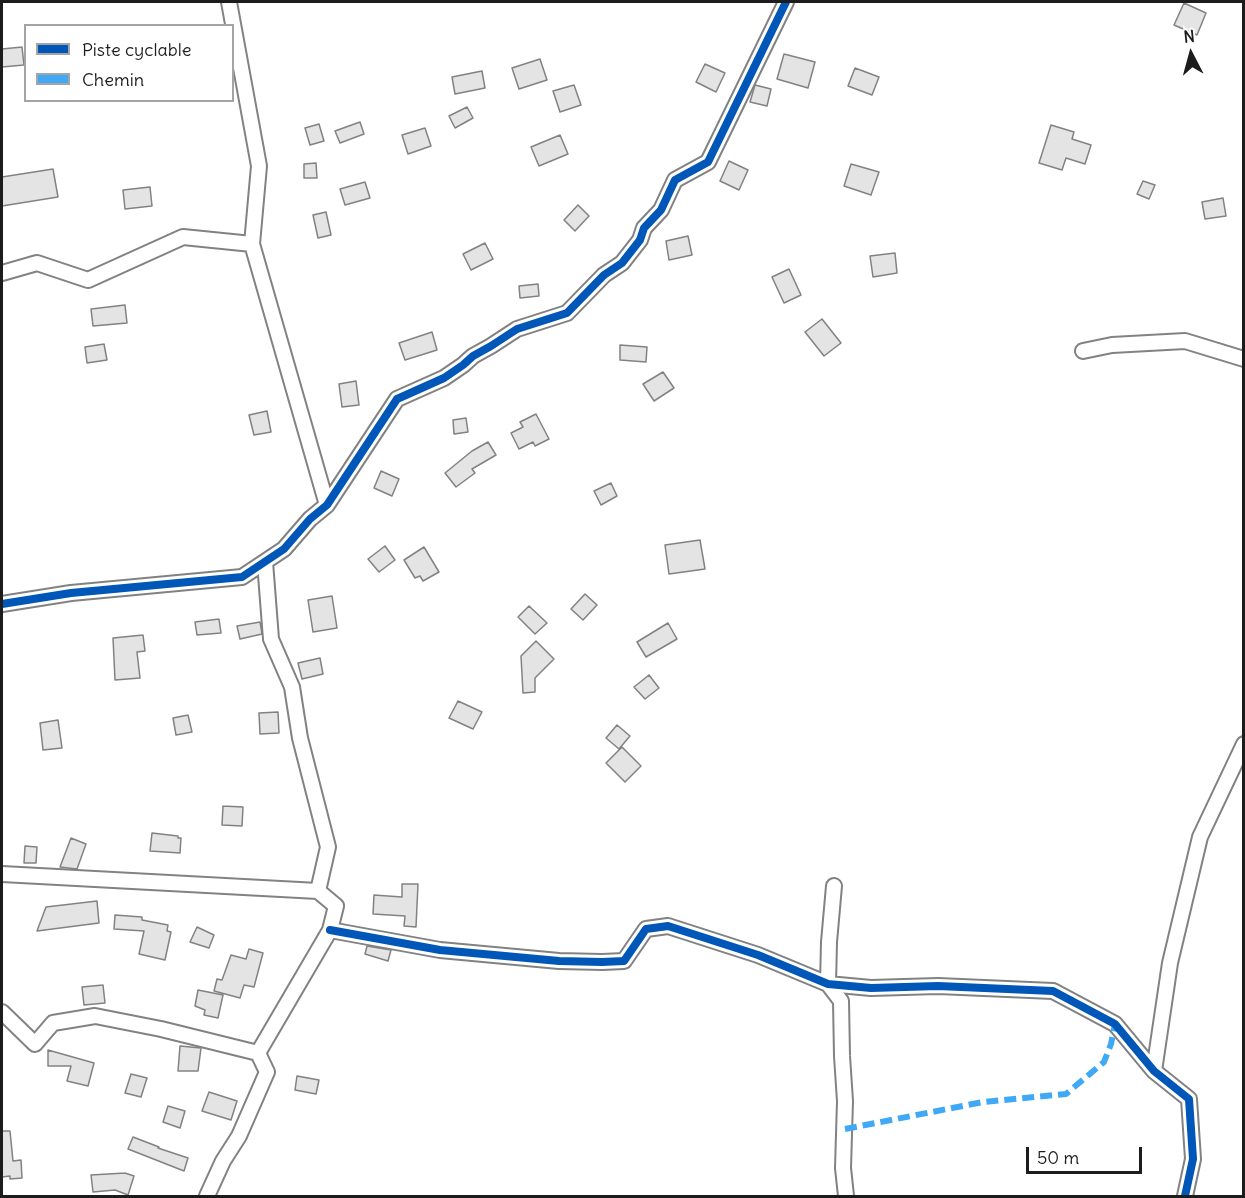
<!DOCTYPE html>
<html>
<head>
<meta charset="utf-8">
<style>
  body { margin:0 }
  #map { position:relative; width:1245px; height:1198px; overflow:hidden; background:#fff; font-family:Delius,sans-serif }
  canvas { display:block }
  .frame { position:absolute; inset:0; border:3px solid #1c1c1c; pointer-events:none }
  .legend { position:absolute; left:24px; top:24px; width:210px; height:78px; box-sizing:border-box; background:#fff; border:2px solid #a4a4a4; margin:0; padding:8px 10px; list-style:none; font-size:18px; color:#1c1c1c }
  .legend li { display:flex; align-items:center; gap:12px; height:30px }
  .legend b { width:30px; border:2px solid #a4a4a4 }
  .north { position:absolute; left:1161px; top:24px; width:60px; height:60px; -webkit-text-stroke:4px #fff; paint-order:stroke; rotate:354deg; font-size:16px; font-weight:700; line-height:24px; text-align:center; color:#1c1c1c }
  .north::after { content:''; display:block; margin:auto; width:21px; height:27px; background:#1c1c1c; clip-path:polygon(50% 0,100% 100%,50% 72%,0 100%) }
  .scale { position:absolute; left:1026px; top:1147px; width:116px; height:27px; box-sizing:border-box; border:3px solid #1c1c1c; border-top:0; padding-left:8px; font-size:18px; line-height:21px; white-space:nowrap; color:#1c1c1c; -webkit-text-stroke:4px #fff; paint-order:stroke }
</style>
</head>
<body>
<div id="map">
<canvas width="1245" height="1198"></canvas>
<div class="frame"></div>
<ul class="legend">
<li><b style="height:8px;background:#0057b8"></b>Piste cyclable</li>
<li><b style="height:8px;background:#3fa9f5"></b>Chemin</li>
</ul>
<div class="north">N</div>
<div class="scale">50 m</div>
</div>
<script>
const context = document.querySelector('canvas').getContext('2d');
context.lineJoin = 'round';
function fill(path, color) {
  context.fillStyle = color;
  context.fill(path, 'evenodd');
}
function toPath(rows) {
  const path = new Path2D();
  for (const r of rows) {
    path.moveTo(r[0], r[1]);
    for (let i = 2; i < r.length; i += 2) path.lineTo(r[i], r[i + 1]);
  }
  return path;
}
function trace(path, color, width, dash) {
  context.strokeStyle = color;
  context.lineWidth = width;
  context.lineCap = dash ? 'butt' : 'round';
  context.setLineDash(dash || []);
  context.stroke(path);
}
const building = toPath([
  [1184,3,1206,13,1197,35,1174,25,1184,3],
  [22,47,24,65,2,67,2,49,22,47],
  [784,54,815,62,808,88,777,79,784,54],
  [540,59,547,80,519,89,512,68,540,59],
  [705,64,725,73,716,92,696,82,705,64],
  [855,68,879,77,872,95,848,86,855,68],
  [482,71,485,88,455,94,452,77,482,71],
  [574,85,581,105,560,112,553,91,574,85],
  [755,85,771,89,767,106,750,102,755,85],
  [467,107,473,118,455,128,449,116,467,107],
  [360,122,364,134,340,143,335,131,360,122],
  [319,124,324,141,310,145,305,128,319,124],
  [1051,125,1074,132,1072,139,1091,145,1085,164,1066,158,1062,170,1039,163,1051,125],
  [425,128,431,146,408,154,402,135,425,128],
  [560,135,568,154,539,166,531,147,560,135],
  [729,161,748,170,739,190,720,181,729,161],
  [316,163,317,178,304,178,304,164,316,163],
  [851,164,879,172,871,195,844,186,851,164],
  [53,169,58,197,2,206,2,177,53,169],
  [1143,181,1155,185,1149,199,1137,194,1143,181],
  [365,182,370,198,345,205,340,189,365,182],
  [150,187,152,206,125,209,123,190,150,187],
  [1223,198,1226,216,1205,219,1202,202,1223,198],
  [578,205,589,216,575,231,564,220,578,205],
  [326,212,331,235,318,238,313,215,326,212],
  [688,236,692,255,669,260,666,241,688,236],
  [485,243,493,259,471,270,463,254,485,243],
  [895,253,897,273,873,277,870,256,895,253],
  [789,269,801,295,784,303,772,277,789,269],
  [538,284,539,296,520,298,519,286,538,284],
  [125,305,127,323,93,326,91,309,125,305],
  [822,319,841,343,824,356,805,332,822,319],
  [432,332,437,350,405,360,399,343,432,332],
  [104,344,107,360,87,363,85,347,104,344],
  [620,345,647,347,646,362,620,360,620,345],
  [663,372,674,388,654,401,643,384,663,372],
  [356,381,359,405,342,407,339,384,356,381],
  [267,411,271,432,254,435,249,415,267,411],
  [536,414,549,439,535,446,533,442,519,449,511,433,523,427,520,422,536,414],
  [466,418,468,432,454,434,453,420,466,418],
  [488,442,496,455,472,469,475,473,456,487,445,473,472,451,488,442],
  [381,471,399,479,392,496,374,488,381,471],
  [611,483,617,496,601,505,594,491,611,483],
  [700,540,705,569,669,574,665,545,700,540],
  [385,546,395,560,379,572,368,559,385,546],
  [424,547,439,572,423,581,420,576,415,578,404,560,424,547],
  [585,594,597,605,583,620,571,609,585,594],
  [332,596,337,628,313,632,308,600,332,596],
  [529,606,547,623,535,634,518,617,529,606],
  [219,619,221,633,197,635,195,622,219,619],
  [260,622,262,634,240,639,237,626,260,622],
  [668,623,677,639,646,657,637,642,668,623],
  [143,635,145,651,137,652,140,678,115,680,113,638,143,635],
  [536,641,554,659,535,678,535,692,523,693,521,656,536,641],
  [320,658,323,674,302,679,298,663,320,658],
  [649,675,659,688,645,699,634,687,649,675],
  [458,701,482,712,473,729,449,718,458,701],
  [278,712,279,733,260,734,259,713,278,712],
  [188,715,192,732,176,735,173,718,188,715],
  [58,720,62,748,43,750,40,723,58,720],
  [617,725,630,736,619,749,606,738,617,725],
  [622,747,641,766,625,782,606,763,622,747],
  [223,806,243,807,242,826,222,825,223,806],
  [152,833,178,836,178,838,181,838,180,853,150,851,152,833],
  [71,838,86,844,77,869,60,867,71,838],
  [25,846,37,847,36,863,24,863,25,846],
  [402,884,418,884,416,927,404,926,405,916,373,914,374,895,402,897,402,884],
  [97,901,99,923,37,931,46,907,97,901],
  [115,915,142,917,142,920,168,925,167,931,171,932,165,960,139,954,144,931,114,929,115,915],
  [197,927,214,935,209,948,190,942,197,927],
  [367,946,391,950,388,961,365,954,367,946],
  [249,949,263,953,254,987,244,985,240,998,214,991,217,979,222,980,231,955,246,959,249,949],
  [103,985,105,1003,84,1005,82,987,103,985],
  [198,990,223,995,218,1018,204,1015,205,1010,195,1006,198,990],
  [180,1046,201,1048,198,1071,178,1071,180,1046],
  [48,1050,94,1063,88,1086,67,1081,71,1066,48,1066,48,1050],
  [131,1074,147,1078,141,1097,125,1093,131,1074],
  [297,1076,319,1080,316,1094,295,1090,297,1076],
  [209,1092,237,1101,231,1120,202,1111,209,1092],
  [168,1106,185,1111,180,1128,163,1122,168,1106],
  [2,1131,10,1131,13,1161,21,1160,22,1178,10,1179,10,1176,2,1177,2,1131],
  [133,1137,159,1147,158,1148,188,1158,184,1171,128,1149,133,1137],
  [125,1173,134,1176,128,1195,115,1190,93,1192,91,1175,125,1173]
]);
fill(building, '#e4e4e4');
trace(building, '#828282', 1.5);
const minor = toPath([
  [229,2,259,166,252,244,327,505],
  [2,273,37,263,88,280,183,237,252,244],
  [1083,351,1112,345,1185,341,1244,359],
  [2,604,71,593,242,577,284,549,310,519,327,505,397,399,444,378,463,365,473,356,491,346,517,329,567,313,604,275,622,263,640,240,644,228,661,210,675,180,708,162,786,2],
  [2,874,318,891],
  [834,886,829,942,828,984,841,1001,842,1056,845,1101,843,1168,846,1196],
  [330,930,440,950,559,961,602,962,624,961,646,929,668,926,758,955,828,984,871,988,938,986,1053,991,1115,1024,1154,1071,1189,1099,1193,1159,1185,1196],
  [2,1012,35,1044,53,1023,95,1016,161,1029,258,1053],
  [1154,1071,1170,963,1200,837,1244,744],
  [207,1196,223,1161,239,1136,267,1072,258,1053,330,930,336,906,318,891,328,847,300,738,292,687,271,639,265,562]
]);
trace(minor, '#828282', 18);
trace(minor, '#fff', 14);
trace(toPath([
  [845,1129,983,1102,1066,1094,1104,1062,1111,1044,1115,1024]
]), '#3fa9f5', 6, [12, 6]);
trace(toPath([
  [2,604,71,593,242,577,284,549,310,519,327,505,397,399,444,378,463,365,473,356,491,346,517,329,567,313,604,275,622,263,640,240,644,228,661,210,675,180,708,162,786,2],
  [330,930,440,950,559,961,602,962,624,961,646,929,668,926,758,955,828,984,871,988,938,986,1053,991,1115,1024,1154,1071,1189,1099,1193,1159,1185,1196]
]), '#0057b8', 8);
</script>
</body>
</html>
